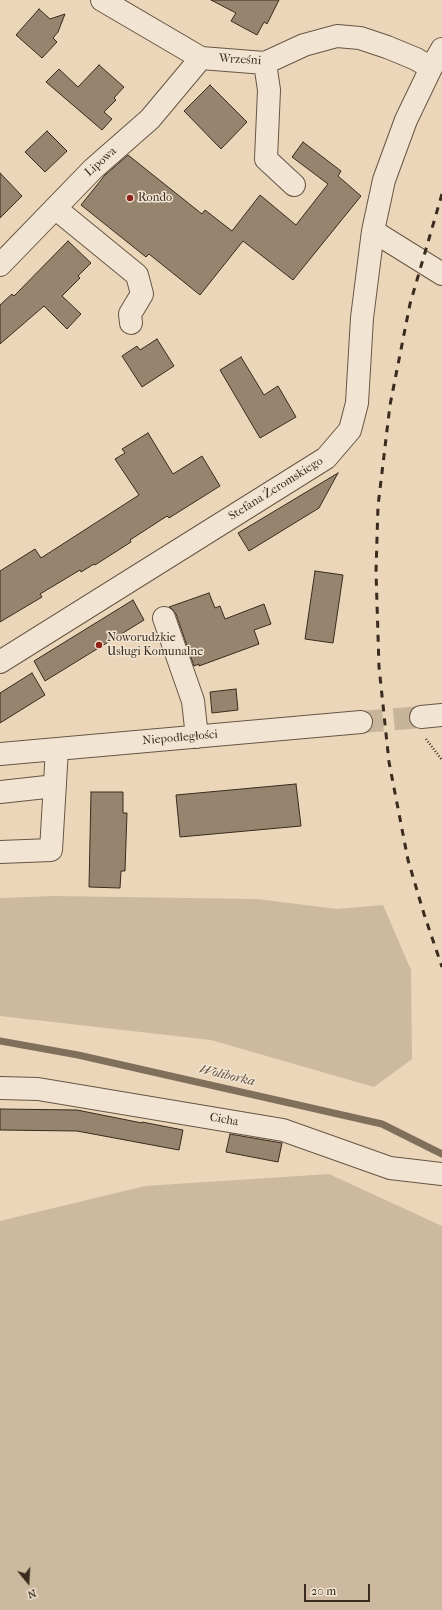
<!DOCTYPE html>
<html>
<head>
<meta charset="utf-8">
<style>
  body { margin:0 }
  #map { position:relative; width:442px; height:1610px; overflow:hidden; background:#ebd6ba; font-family:"IM FELL French Canon",serif }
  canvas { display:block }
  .north { position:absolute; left:8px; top:1562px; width:40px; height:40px; -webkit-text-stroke:3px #f2e4d2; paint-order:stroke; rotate:162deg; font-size:11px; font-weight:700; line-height:16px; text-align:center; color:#392b1d }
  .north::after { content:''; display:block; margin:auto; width:14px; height:18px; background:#392b1d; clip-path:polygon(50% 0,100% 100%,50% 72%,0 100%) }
  .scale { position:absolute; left:304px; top:1584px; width:66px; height:18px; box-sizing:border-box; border:2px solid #392b1d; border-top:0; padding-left:5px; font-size:12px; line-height:14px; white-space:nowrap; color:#392b1d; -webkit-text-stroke:3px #f2e4d2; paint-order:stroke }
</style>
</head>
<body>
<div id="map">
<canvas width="442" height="1610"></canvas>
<div class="north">N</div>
<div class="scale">20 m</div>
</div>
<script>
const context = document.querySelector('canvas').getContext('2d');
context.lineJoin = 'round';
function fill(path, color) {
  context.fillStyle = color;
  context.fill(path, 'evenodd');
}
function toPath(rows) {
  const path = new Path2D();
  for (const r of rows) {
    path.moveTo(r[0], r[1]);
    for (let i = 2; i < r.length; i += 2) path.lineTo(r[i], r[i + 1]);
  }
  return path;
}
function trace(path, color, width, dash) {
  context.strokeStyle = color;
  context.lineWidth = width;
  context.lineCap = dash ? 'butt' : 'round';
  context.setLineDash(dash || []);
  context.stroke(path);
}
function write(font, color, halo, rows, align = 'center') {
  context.font = font + ' "IM FELL French Canon",serif';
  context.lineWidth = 3;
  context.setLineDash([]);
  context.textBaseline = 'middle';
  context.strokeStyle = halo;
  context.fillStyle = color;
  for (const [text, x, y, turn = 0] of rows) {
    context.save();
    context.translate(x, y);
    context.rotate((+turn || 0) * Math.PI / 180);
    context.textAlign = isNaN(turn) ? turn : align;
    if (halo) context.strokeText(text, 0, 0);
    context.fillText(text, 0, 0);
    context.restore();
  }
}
fill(toPath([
  [53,896,257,899,337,909,383,905,411,970,412,1059,374,1087,211,1040,0,1016,0,898],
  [329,1174,442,1226,442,1610,0,1610,0,1221,145,1186]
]), '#cdb99f');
trace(toPath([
  [0,1041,78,1055,382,1124,442,1154]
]), '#7f6f5b', 7);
const building = toPath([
  [211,0,279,0,267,24,264,22,257,35,231,21,236,13,211,0],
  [39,9,50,19,65,14,58,32,53,38,57,42,42,58,16,35,39,9],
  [99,65,124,87,114,98,116,100,104,112,112,119,102,130,46,82,59,69,78,87,99,65],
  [210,85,247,122,221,149,184,111,210,85],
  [47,131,67,151,45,172,25,152,47,131],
  [303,142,341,171,338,176,361,196,293,280,243,241,200,295,149,254,146,257,81,205,105,175,128,155,202,214,205,210,232,231,260,195,296,225,328,184,292,157,303,142],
  [0,173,22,196,0,218,0,173],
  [68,241,91,263,78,276,80,278,62,296,81,314,67,329,44,306,0,344,0,305,12,294,14,296,68,241],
  [157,339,174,366,142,387,122,356,137,346,140,350,157,339],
  [241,357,264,395,278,386,296,417,260,438,220,370,241,357],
  [148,433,173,474,202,456,220,486,169,518,167,516,130,540,131,542,95,565,94,564,81,572,80,570,40,594,42,597,0,622,0,571,35,549,41,558,139,495,115,459,125,453,122,449,148,433],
  [338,473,319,508,249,551,238,533,338,473],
  [315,571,343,575,333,643,305,639,315,571],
  [209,593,215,608,220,606,225,619,264,604,271,624,254,630,259,644,199,666,199,664,194,666,176,614,172,609,169,607,209,593],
  [133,600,144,620,45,681,34,661,133,600],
  [32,673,45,695,0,723,0,693,32,673],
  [236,689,238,710,212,713,210,692,236,689],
  [296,784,301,826,180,837,176,795,296,784],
  [91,792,123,792,123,813,127,813,125,871,121,871,120,888,89,887,91,792],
  [0,1109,77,1110,142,1123,142,1122,183,1130,179,1150,77,1131,0,1130,0,1109],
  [230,1134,282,1143,278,1162,226,1152,230,1134]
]);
fill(building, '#96846f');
trace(building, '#392b1d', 1);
trace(toPath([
  [361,722,421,717]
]), '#c7b49b', 22, [22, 11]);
const minor = toPath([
  [102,0,201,58,265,63,304,45,337,36,360,38,387,47,416,59,431,68],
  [265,63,269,90,266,159,294,185],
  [55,208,137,275,142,294,130,314,131,323],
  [373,231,442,274],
  [0,265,93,169,150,119,201,58],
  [164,618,193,701,197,737],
  [0,662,326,458,350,430,357,403,362,318,373,231,384,180,406,120,431,68,442,49],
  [421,717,442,715],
  [0,754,361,722],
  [0,792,55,786],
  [0,852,51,850,57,749],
  [0,1088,38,1089,283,1130,390,1168,442,1174]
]);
trace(minor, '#665644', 24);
trace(toPath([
  [426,739,442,760]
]), '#392b1d', 2.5, [1, 2]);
trace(minor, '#f2e4d2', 22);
trace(toPath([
  [442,194,410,304,390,405,378,506,376,572,379,667,389,762,408,860,424,914,442,967]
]), '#392b1d', 3, [7, 7]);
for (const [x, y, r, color] of [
  [130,198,4,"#8f2418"],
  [99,645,4,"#8f2418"]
]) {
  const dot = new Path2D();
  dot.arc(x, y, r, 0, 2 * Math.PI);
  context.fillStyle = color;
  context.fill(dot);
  trace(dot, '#f2e4d2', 1.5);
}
write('12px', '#392b1d', '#f2e4d2', [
  ["Wrześni",240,60,3],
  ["Lipowa",101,162,-42],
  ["Stefana Żeromskiego",276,489,-32],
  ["Niepodległości",180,738,-5],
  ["Cicha",224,1120,10]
]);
write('12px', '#392b1d', '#f2e4d2', [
  ["Rondo",138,198],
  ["Noworudzkie",107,638],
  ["Usługi Komunalne",107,652]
], 'left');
write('italic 13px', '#5c4d3c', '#f2e4d2', [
  ["Woliborka",227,1076,13]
]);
</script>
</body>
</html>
